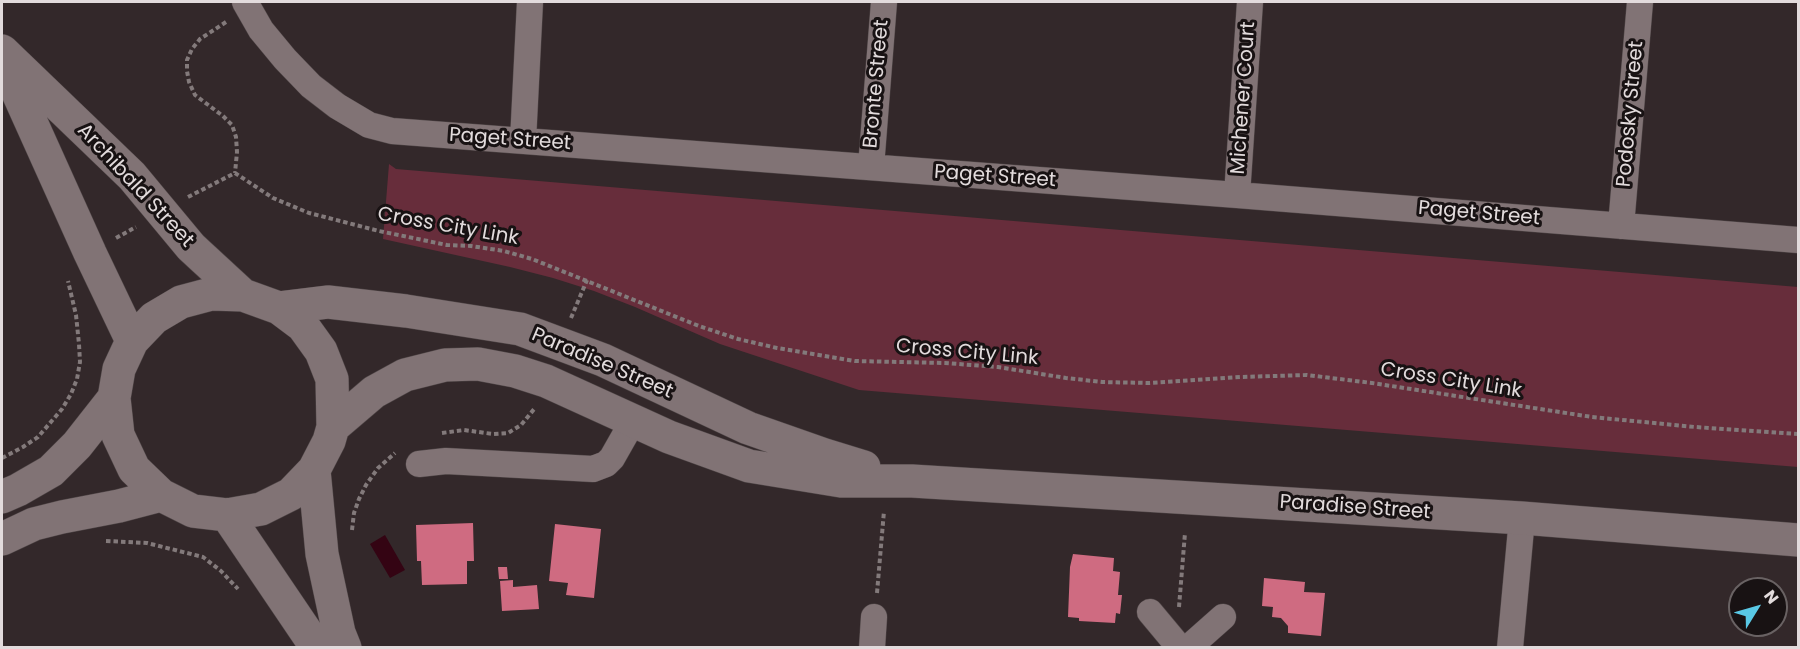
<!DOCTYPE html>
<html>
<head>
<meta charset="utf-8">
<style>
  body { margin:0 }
  #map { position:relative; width:1800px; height:649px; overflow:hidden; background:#33282a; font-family:Poppins,sans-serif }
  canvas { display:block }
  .frame { position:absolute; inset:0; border:3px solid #e2dbdc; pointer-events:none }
  .north { position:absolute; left:1728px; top:577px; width:60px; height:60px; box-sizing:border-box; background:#181213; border:2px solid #696263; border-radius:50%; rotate:53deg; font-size:16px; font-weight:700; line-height:24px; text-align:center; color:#e2dbdc }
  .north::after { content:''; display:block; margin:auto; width:21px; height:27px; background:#59c8e5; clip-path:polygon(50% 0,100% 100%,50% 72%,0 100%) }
</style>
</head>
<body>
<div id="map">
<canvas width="1800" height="649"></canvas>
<div class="frame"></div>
<div class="north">N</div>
</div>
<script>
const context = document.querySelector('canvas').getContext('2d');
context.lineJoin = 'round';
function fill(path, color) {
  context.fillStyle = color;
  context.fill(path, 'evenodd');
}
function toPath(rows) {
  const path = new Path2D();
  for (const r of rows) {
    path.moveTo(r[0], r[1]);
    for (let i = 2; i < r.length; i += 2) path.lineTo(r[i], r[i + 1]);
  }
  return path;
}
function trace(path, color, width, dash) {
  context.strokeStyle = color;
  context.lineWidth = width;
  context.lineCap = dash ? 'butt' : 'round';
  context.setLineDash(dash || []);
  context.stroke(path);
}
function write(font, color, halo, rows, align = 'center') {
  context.font = font + ' Poppins,sans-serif';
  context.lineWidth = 6;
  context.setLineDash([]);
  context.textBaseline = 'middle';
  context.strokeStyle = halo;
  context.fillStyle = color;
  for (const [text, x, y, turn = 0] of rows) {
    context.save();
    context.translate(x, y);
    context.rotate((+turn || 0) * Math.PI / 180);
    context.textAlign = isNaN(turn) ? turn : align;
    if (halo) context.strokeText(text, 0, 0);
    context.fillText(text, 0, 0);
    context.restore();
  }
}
fill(toPath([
  [389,164,396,169,1798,287,1798,467,859,390,720,344,635,307,594,291,553,278,510,267,383,239]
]), '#672d3b');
fill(toPath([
  [385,535,405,570,390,578,370,544]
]), '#340413');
fill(toPath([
  [473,523,474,561,467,561,467,584,422,585,421,561,417,561,416,525],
  [555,524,601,529,594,598,566,595,568,583,549,581],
  [1073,554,1114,558,1113,571,1120,572,1118,595,1122,595,1120,614,1116,613,1115,623,1079,621,1079,618,1068,617,1070,567],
  [498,567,507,567,508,579,499,579],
  [1264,578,1305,582,1304,592,1325,593,1321,636,1288,633,1288,626,1281,618,1272,617,1273,607,1262,606],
  [513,580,513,587,537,585,539,609,502,611,500,581]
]), '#cf6b81');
const street = toPath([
  [245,2,261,30,285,59,311,86,337,106,369,125,392,131,1237,195,1798,240],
  [523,141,530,2],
  [871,167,884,2],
  [1237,195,1250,2],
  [1621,226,1640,2],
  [419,464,446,461,593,469,606,464,612,458,633,421],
  [1150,612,1180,648],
  [872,648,874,617],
  [1188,648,1223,617],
  [1510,648,1522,518]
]);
const secondary = toPath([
  [2,51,132,176,191,247,243,295],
  [4,62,90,253,132,341],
  [279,308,303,326,321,351,332,379,333,427,329,441,314,470,291,494,261,509,227,515,193,511,161,495,134,469,118,435,114,398,119,369,132,341,154,318,181,302,211,294,243,295,279,308,328,302,406,311,520,329,603,360,748,428,825,455,864,467],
  [333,427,374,392,405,375,445,365,478,364,515,371,546,381,669,437,749,466,841,481,912,481,1522,518,1798,540],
  [314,470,322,554,339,633,345,648],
  [2,497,18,490,51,471,77,445,114,398],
  [227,515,317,648],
  [2,539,34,524,62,517,119,506,161,495]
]);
trace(street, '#4f4647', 27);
trace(secondary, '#4f4647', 34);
trace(toPath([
  [226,22,200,39,192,49,187,60,187,71,189,82,195,95,223,116,232,125,236,137,237,152,235,173],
  [188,197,235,173,273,198,309,213,379,231,447,245,471,246,504,251,532,259,699,326,738,339,777,348,855,361,945,363,998,367,1066,378,1102,382,1150,383,1241,377,1307,375,1372,383,1592,417,1695,427,1798,434],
  [116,238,136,227],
  [571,318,587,280],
  [442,433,464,430,493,434,508,433,521,425,535,408],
  [2,458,23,447,38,437,62,409,71,394,77,379,80,362,79,344,76,315,68,281],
  [352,530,354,513,359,499,366,485,378,468,395,453],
  [106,541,147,543,203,557,221,571,238,589],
  [877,593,884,511],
  [1179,607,1185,533]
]), '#837a7b', 4, [4.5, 3]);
trace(street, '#817375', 26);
trace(secondary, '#817375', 33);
write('20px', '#e2dbdc', '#181213', [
  ["Bronte Street",877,84,-85],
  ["Michener Court",1244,98,-86],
  ["Podosky Street",1631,114,-85],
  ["Paget Street",510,140,4],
  ["Paget Street",995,177,4],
  ["Archibald Street",135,186,47],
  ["Paget Street",1479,214,5],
  ["Cross City Link",448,227,10],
  ["Cross City Link",967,353,5],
  ["Paradise Street",602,364,23],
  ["Cross City Link",1451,381,9],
  ["Paradise Street",1355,508,4]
]);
</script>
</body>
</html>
